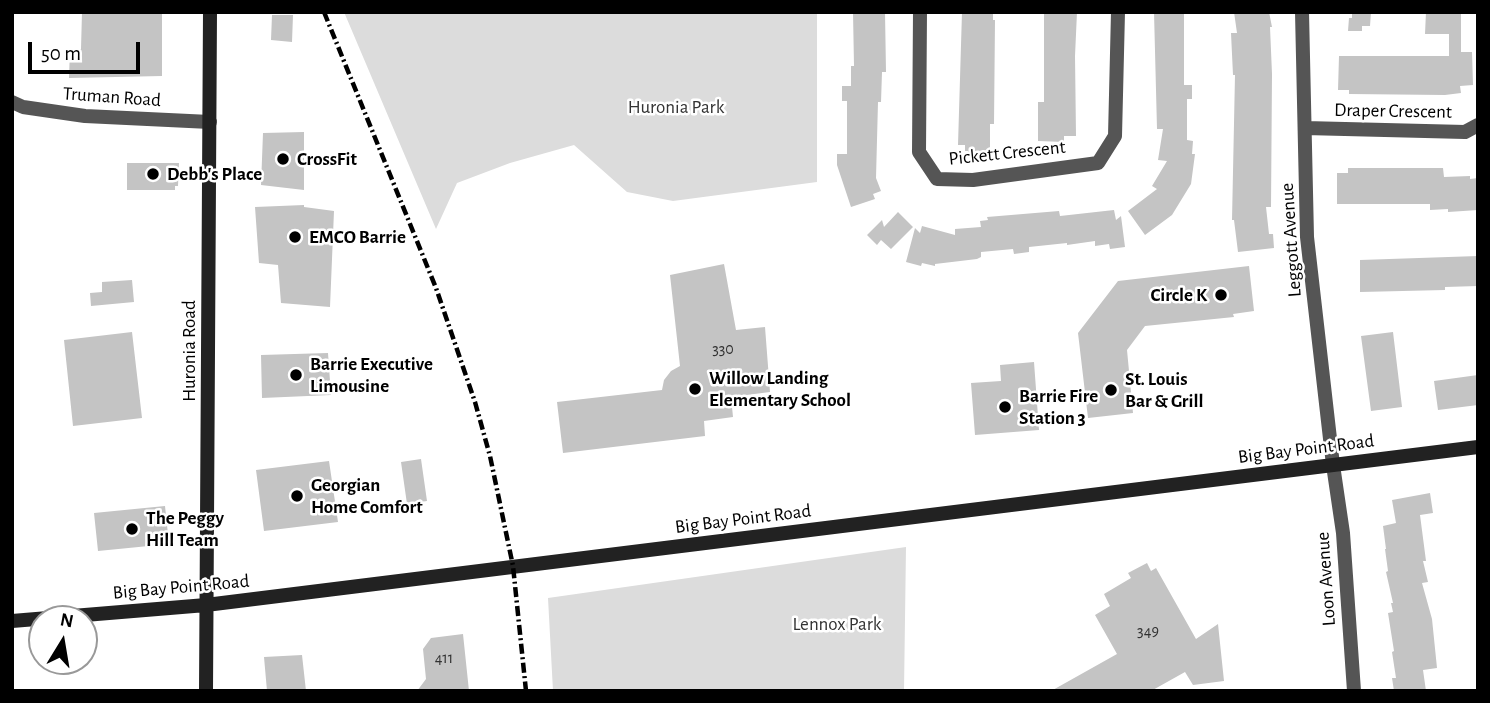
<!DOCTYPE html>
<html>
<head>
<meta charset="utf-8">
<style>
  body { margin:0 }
  #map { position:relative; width:1490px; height:703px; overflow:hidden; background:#fff; font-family:"Alegreya Sans",sans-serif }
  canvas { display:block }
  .frame { position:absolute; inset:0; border:14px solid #000; pointer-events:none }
  .north { position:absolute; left:28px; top:605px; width:70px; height:70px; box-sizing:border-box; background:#fff; border:2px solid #999; border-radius:50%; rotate:11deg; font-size:19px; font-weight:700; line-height:28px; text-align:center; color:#000 }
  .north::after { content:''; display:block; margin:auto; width:24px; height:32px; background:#000; clip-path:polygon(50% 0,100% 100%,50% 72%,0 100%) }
  .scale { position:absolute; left:28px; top:42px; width:112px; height:32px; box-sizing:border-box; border:4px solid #000; border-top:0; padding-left:9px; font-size:21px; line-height:24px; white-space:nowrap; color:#000; -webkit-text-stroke:5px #fff; paint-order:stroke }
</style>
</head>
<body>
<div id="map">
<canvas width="1490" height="703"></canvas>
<div class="frame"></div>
<div class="north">N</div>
<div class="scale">50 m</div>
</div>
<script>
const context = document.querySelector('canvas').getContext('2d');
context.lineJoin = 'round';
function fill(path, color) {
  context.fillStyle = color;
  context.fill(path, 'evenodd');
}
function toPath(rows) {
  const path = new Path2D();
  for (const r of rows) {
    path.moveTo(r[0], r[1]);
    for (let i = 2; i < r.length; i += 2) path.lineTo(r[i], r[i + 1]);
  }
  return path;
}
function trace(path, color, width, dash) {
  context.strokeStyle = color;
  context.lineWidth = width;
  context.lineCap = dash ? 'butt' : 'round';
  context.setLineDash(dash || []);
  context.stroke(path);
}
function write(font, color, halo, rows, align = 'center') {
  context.font = font + ' "Alegreya Sans",sans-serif';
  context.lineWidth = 5;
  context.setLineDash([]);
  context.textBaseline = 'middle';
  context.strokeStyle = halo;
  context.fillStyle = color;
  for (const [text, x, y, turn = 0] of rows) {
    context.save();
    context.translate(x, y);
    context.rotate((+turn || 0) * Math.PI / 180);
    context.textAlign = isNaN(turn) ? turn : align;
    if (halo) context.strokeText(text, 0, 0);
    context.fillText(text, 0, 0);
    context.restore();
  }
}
fill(toPath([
  [344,12,817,12,817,182,673,201,627,192,574,145,510,163,457,183,436,229],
  [906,547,904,691,553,691,548,598]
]), '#dcdcdc');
fill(toPath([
  [82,12,162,12,162,76,69,78,70,50,81,49],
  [853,12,885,12,886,72,882,72,881,102,878,102,876,178,881,191,873,194,875,199,851,207,837,165,837,154,847,154,847,101,842,101,842,86,851,86,851,66,854,66],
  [962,12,993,12,993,20,995,20,994,124,990,124,990,151,986,151,986,153,968,153,968,151,965,151,965,145,958,145],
  [1044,12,1077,12,1075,56,1076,136,1064,136,1064,142,1038,141,1038,102,1044,102],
  [1154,12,1184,12,1184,85,1192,85,1192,99,1187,99,1187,140,1193,141,1192,154,1195,154,1191,184,1172,215,1145,235,1128,211,1157,189,1152,186,1167,161,1158,160,1163,129,1157,129],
  [1234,12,1269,12,1272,27,1270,27,1272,74,1271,207,1266,207,1269,234,1273,234,1274,248,1238,252,1234,220,1232,220,1235,75,1233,75,1231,33,1237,33],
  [1352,12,1371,12,1370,26,1362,26,1362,31,1348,31,1349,18,1352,18],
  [1426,12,1461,12,1461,52,1472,52,1473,85,1460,86,1461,93,1445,95,1349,94,1349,90,1338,90,1339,56,1449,56,1449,34,1425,34],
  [272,15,293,15,292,42,271,40],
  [304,132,304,190,261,185,263,133],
  [127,163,179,163,178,186,175,186,175,190,127,190],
  [1348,168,1443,168,1444,177,1470,176,1470,179,1478,178,1478,210,1448,212,1448,209,1430,210,1430,204,1337,204,1337,173,1348,173],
  [304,205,304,207,334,211,330,307,281,303,278,265,259,263,255,207],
  [1114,210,1116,220,1121,216,1125,247,1110,249,1109,244,1095,246,1095,241,1067,245,1067,243,1029,247,1029,252,1014,254,1013,249,981,252,981,257,977,259,935,264,935,266,922,263,921,266,906,262,915,228,920,233,922,226,955,235,955,229,981,227,980,221,988,220,987,217,1059,211,1060,216],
  [898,212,913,227,891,249,881,240,877,245,867,235,882,220,884,227],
  [1478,256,1478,286,1445,287,1445,290,1360,292,1360,260],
  [724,264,736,330,765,327,770,392,731,397,733,417,704,421,705,436,563,453,557,402,662,390,664,380,671,371,680,366,670,275],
  [1249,266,1254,311,1233,314,1234,317,1145,326,1127,350,1133,413,1088,418,1078,333,1118,281],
  [132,280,134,302,91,306,90,293,102,292,102,282],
  [132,332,142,418,73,426,64,340],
  [1393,332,1402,407,1371,411,1361,336],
  [328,353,331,395,262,398,261,355],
  [1034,362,1039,430,975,435,971,383,1001,381,1000,365],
  [1478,375,1478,405,1438,410,1434,381],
  [421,459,427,501,407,504,401,462],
  [329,461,338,522,264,531,256,470],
  [1430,493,1433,513,1420,515,1426,561,1423,561,1428,582,1422,583,1432,619,1437,668,1423,670,1426,691,1394,691,1392,678,1396,678,1392,652,1394,651,1388,613,1393,612,1391,603,1393,603,1386,572,1388,571,1385,549,1386,549,1383,526,1396,523,1392,500],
  [165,506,169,544,98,551,94,513],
  [1147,563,1151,571,1156,568,1196,639,1218,624,1224,681,1193,685,1185,672,1151,691,1051,691,1117,654,1095,615,1110,606,1104,594,1131,578,1128,573],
  [463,634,469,691,417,691,426,679,423,649,431,638],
  [302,655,306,691,267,691,264,657]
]), '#c4c4c4');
trace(toPath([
  [920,12,919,152,937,179,973,180,1098,163,1115,136,1118,12],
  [1302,12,1307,237,1333,465,1343,533,1354,691],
  [12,102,23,107,85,116,210,122],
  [1305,128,1465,132,1478,125]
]), '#555', 14);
trace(toPath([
  [12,621,206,605,1478,447],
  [206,691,210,12]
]), '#222', 14);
trace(toPath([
  [324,12,436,288,475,402,490,456,513,566,526,691]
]), '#000', 4.5, [10, 3.5, 2, 3.5]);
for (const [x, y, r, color] of [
  [283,159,7,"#000"],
  [153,174,7,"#000"],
  [295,237,7,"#000"],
  [1221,295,7,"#000"],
  [296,375,7,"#000"],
  [695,389,7,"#000"],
  [1111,390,7,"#000"],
  [1005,407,7,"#000"],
  [297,496,7,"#000"],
  [132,529,7,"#000"]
]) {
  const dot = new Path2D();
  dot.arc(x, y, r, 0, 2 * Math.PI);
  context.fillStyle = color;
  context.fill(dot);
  trace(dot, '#fff', 2.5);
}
write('16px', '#313131', null, [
  ["330",723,349],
  ["349",1148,631],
  ["411",444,658]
]);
write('19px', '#000', '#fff', [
  ["Truman Road",112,97,4],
  ["Draper Crescent",1393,111,1],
  ["Pickett Crescent",1007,153,-6],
  ["Leggott Avenue",1291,240,-94],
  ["Huronia Road",189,351,-90],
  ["Big Bay Point Road",1306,449,-7],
  ["Big Bay Point Road",743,519,-7],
  ["Loon Avenue",1326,579,-94],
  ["Big Bay Point Road",181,587,-5]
]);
write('19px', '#333', '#fff', [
  ["Huronia Park",676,107],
  ["Lennox Park",837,624]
]);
write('bold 19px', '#000', '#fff', [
  ["CrossFit",297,159],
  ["Debb's Place",167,174],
  ["EMCO Barrie",309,237],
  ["Circle K",1207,295,"right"],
  ["Barrie Executive",310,364],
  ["Limousine",310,386],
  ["Willow Landing",709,378],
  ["Elementary School",709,400],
  ["St. Louis",1125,379],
  ["Bar & Grill",1125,401],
  ["Barrie Fire",1019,396],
  ["Station 3",1019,418],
  ["Georgian",311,485],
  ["Home Comfort",311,507],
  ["The Peggy",146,518],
  ["Hill Team",146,540]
], 'left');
</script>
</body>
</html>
